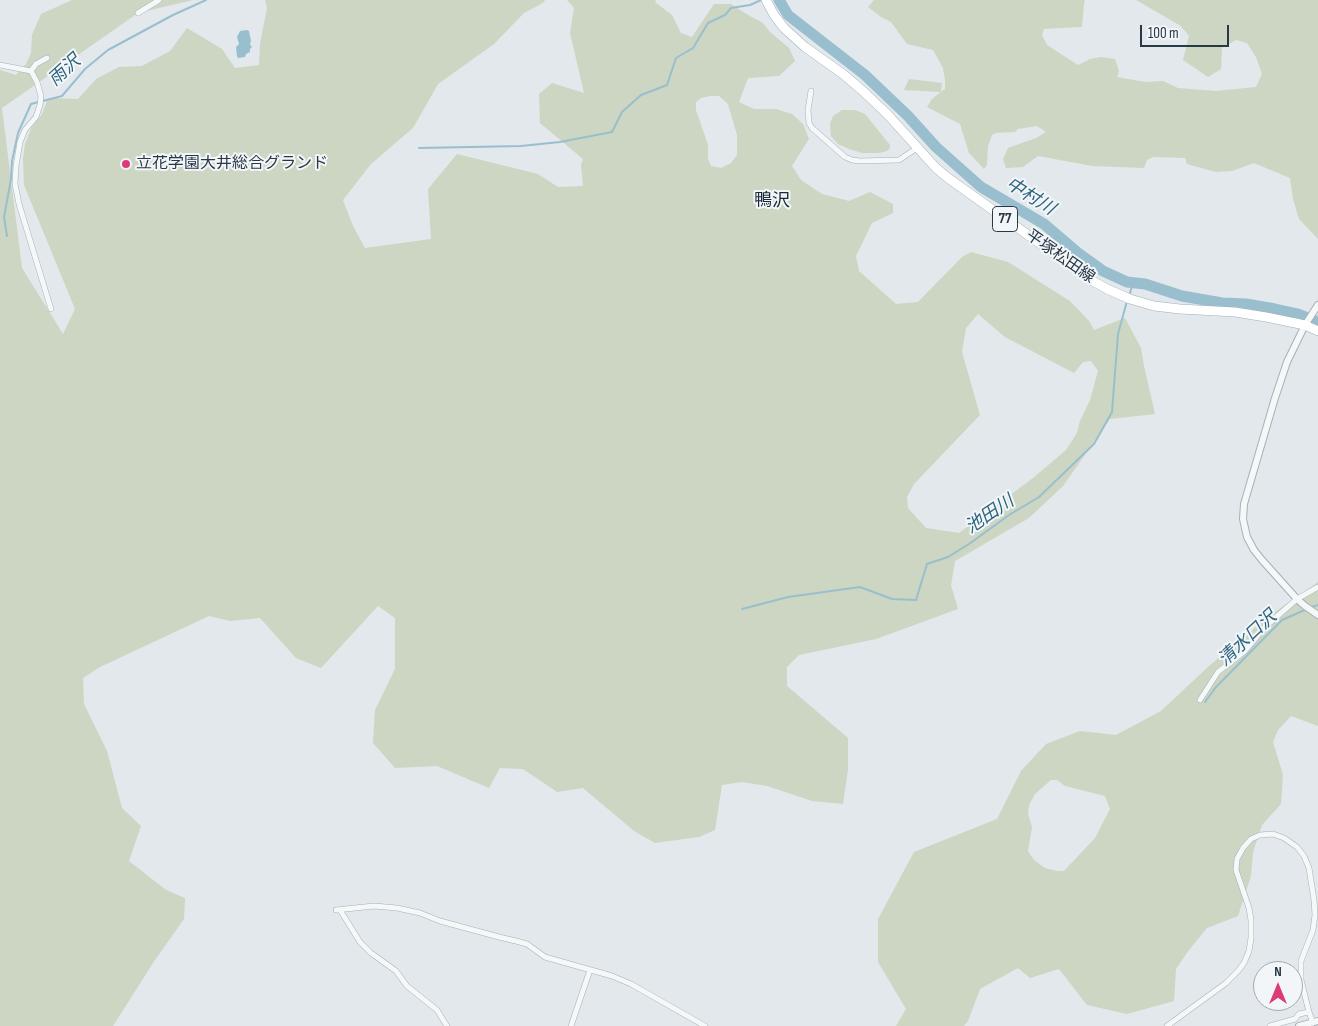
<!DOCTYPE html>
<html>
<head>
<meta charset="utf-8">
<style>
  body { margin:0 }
  #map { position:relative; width:1318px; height:1026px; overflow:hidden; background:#e2e8ec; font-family:"Sofia Sans Condensed",sans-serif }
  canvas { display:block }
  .north { position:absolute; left:1253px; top:961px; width:50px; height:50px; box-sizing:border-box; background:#f2f6f9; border:1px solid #a1aab1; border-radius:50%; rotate:0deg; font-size:14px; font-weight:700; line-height:20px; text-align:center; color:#283946 }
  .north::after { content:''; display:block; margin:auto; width:18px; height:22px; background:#dd3b77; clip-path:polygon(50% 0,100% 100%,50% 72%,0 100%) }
  .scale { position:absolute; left:1140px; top:25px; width:89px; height:22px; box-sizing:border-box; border:2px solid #283946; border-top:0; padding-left:6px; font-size:15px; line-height:18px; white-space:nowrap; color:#283946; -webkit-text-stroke:4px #f2f6f9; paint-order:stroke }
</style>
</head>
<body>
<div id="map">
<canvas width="1318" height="1026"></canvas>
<div class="north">N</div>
<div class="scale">100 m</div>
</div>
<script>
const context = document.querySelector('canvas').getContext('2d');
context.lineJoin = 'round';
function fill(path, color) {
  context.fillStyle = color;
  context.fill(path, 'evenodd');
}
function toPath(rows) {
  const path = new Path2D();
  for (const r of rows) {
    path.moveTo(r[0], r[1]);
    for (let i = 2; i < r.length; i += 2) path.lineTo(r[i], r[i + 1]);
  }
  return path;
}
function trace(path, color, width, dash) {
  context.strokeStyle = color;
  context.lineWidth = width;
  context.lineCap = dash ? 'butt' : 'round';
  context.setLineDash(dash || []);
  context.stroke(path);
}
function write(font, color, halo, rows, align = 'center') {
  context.font = font + ' "Sofia Sans Condensed","Noto Sans JP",sans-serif';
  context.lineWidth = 4;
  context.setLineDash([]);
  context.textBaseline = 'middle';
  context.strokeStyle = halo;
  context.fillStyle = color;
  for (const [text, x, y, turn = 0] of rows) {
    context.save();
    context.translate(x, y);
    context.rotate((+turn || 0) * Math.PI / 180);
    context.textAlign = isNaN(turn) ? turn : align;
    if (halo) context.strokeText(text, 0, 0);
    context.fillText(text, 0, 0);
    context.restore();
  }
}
fill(toPath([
  [72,0,193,0,138,13,2,108,22,268,63,334,75,309,24,185,23,159,25,144,31,129,42,114,48,98,78,99,96,79,119,67,142,66,170,51,187,28,222,49,235,68,259,65,260,44,267,8,265,0,545,0,543,3,524,13,494,44,438,84,413,128,371,164,343,200,353,226,365,248,431,239,428,189,457,154,538,174,558,187,583,186,581,165,583,159,540,123,539,94,552,83,584,93,570,33,574,8,567,0,656,0,655,2,672,15,681,33,692,37,714,4,731,4,748,15,763,23,770,32,789,48,795,61,779,76,748,78,739,102,754,109,776,109,792,114,803,124,809,139,792,166,801,180,822,194,849,201,870,192,893,204,893,213,872,223,856,256,859,271,896,304,918,302,962,257,971,252,1008,262,1070,301,1090,322,1094,330,1125,318,1141,348,1144,366,1155,414,1110,419,1063,486,1029,518,955,561,951,585,958,609,876,639,799,655,787,667,787,686,848,738,848,769,843,804,812,801,767,786,742,782,722,785,715,830,699,837,655,843,634,831,583,788,557,792,523,769,500,768,489,788,437,766,395,768,373,743,375,710,395,669,395,618,378,606,321,668,296,658,260,618,230,621,209,616,100,667,83,678,84,704,107,751,122,808,141,826,129,861,166,890,185,898,184,919,155,960,113,1026,0,1026,0,70,16,75,26,64,31,53,32,35,41,14],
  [710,96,719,96,728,104,737,135,737,155,731,163,721,168,711,166,708,159,708,145,696,110,696,102,701,98],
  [978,314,1005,337,1074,373,1083,362,1091,361,1098,371,1090,400,1080,421,1077,433,1066,450,1033,478,959,533,926,528,908,508,907,497,914,484,980,415,962,352,966,328],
  [874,0,1085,0,1084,4,1082,27,1044,29,1042,35,1047,45,1078,65,1090,59,1101,57,1115,59,1119,71,1117,77,1145,82,1163,81,1178,88,1216,91,1256,87,1262,74,1256,57,1247,43,1236,40,1222,48,1221,69,1208,77,1183,60,1189,36,1181,26,1136,0,1318,0,1318,239,1299,219,1293,199,1290,178,1254,163,1232,171,1216,172,1187,164,1185,158,1153,157,1147,160,1144,168,1092,166,1038,156,1023,167,1006,168,1003,159,1008,148,1036,138,1046,132,1037,126,1018,129,1015,132,996,133,992,135,988,146,987,165,984,169,969,153,960,124,927,107,932,99,941,92,904,90,909,79,942,83,941,92,945,89,945,80,943,68,933,50,907,44,891,22,881,17,868,7],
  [842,110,855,110,865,114,890,145,890,148,887,151,879,153,862,153,849,149,838,144,831,136,830,124,833,116],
  [1318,582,1318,726,1291,716,1278,730,1273,742,1283,775,1281,804,1262,825,1253,852,1251,876,1238,916,1207,928,1189,950,1176,969,1174,1001,1127,1014,1087,1005,1059,969,1030,978,1018,968,980,989,968,1021,964,1026,896,1026,906,1009,878,962,878,919,914,852,997,819,1021,771,1046,744,1080,731,1116,735,1161,711,1209,666,1269,616],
  [1051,780,1057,780,1065,786,1105,796,1110,809,1095,838,1064,871,1057,871,1045,868,1034,860,1028,851,1032,827,1028,814,1029,805,1035,794]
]), '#ccd6c2');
fill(toPath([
  [247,30,249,31,251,41,250,44,252,47,250,49,250,52,246,54,245,57,238,58,237,56,236,47,239,44,237,37,240,31]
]), '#99bfcf');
trace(toPath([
  [419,148,521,146,560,142,612,132,622,112,641,95,667,85,676,58,693,48,708,23,725,15,731,8,750,5,761,0],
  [7,236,4,217,11,179,12,161,18,133,31,104,62,96,85,69,108,50,173,15,206,0],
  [1129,297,1133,282],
  [1311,607,1318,605],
  [742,609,788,597,860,587,892,599,916,600,927,564,948,557,969,544,1009,515,1039,497,1094,444,1112,412,1118,334,1127,301],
  [1205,702,1216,687,1282,620,1307,609]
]), '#99bfcf', 2);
trace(toPath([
  [779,0,788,15,865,75,908,116,936,147,981,187,1044,224,1078,253,1103,271,1127,282,1145,284,1182,296,1222,303,1246,304,1275,309,1298,314,1318,322]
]), '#99bfcf', 11);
const minor = toPath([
  [138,13,159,0],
  [0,65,31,71,36,64,47,58],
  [31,71,37,82,41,96,40,105,36,117,25,130,20,142,16,166,15,184,19,204,51,309],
  [811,91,808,110,809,123,812,128,845,157,852,160,860,161,899,160,917,148],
  [1200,700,1218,672,1245,651,1266,626,1297,599,1318,587],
  [336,910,374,906,397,908,420,913,440,921,499,937,516,941,527,944,545,957,612,976,631,984,705,1026],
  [340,910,360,942,371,953,396,971,407,986,437,1010,447,1026],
  [571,1026,590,970],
  [1167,1026,1226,983,1238,971,1244,963,1249,951,1251,938,1251,920,1249,908,1236,870,1237,859,1243,848,1251,839,1260,835,1273,834,1284,838,1297,847,1304,856,1309,868,1314,900,1315,915,1313,930,1301,961,1301,980,1309,1012,1313,1023],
  [1270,1026,1295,1019,1299,1014,1309,1012]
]);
const tertiary = toPath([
  [1318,305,1305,325,1287,362,1275,398,1244,504,1243,519,1247,537,1254,550,1262,560,1297,599,1305,606,1318,615],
  [1299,1026,1318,1021]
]);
const primary = toPath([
  [766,0,774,15,784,28,805,47,843,74,864,92,888,115,936,168,948,178,1091,280,1107,289,1130,299,1154,306,1180,309,1235,312,1266,317,1305,325,1318,331]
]);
trace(minor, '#a6b0b7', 6);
trace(tertiary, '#a6b0b7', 8);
trace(primary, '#a0afb9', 10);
trace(minor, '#f5f8f9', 5);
trace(tertiary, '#f5f8f9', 6);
trace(primary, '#fff', 9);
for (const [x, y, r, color] of [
  [126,164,5,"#dd3b77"]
]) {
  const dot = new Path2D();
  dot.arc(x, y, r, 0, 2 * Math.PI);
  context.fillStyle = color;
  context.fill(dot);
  trace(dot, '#f2f6f9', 2);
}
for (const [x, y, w] of [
  [1005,219,25]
]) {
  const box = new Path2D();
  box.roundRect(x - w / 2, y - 12.5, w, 25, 4);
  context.fillStyle = '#f2f6f9';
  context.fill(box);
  trace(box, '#283946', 1);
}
write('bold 15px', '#283946', null, [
  ["77",1005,219]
]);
write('16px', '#283946', '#f2f6f9', [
  ["立花学園大井総合グランド",136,164]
], 'left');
write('16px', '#283946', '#f2f6f9', [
  ["平塚松田線",1060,257,35]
]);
write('italic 18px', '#2d647e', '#f2f6f9', [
  ["雨沢",65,71,-42],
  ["中村川",1030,197,32],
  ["池田川",990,515,-34],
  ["清水口沢",1248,639,-43]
]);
write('18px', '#1a2a36', '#f2f6f9', [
  ["鴨沢",772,201]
]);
</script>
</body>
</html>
